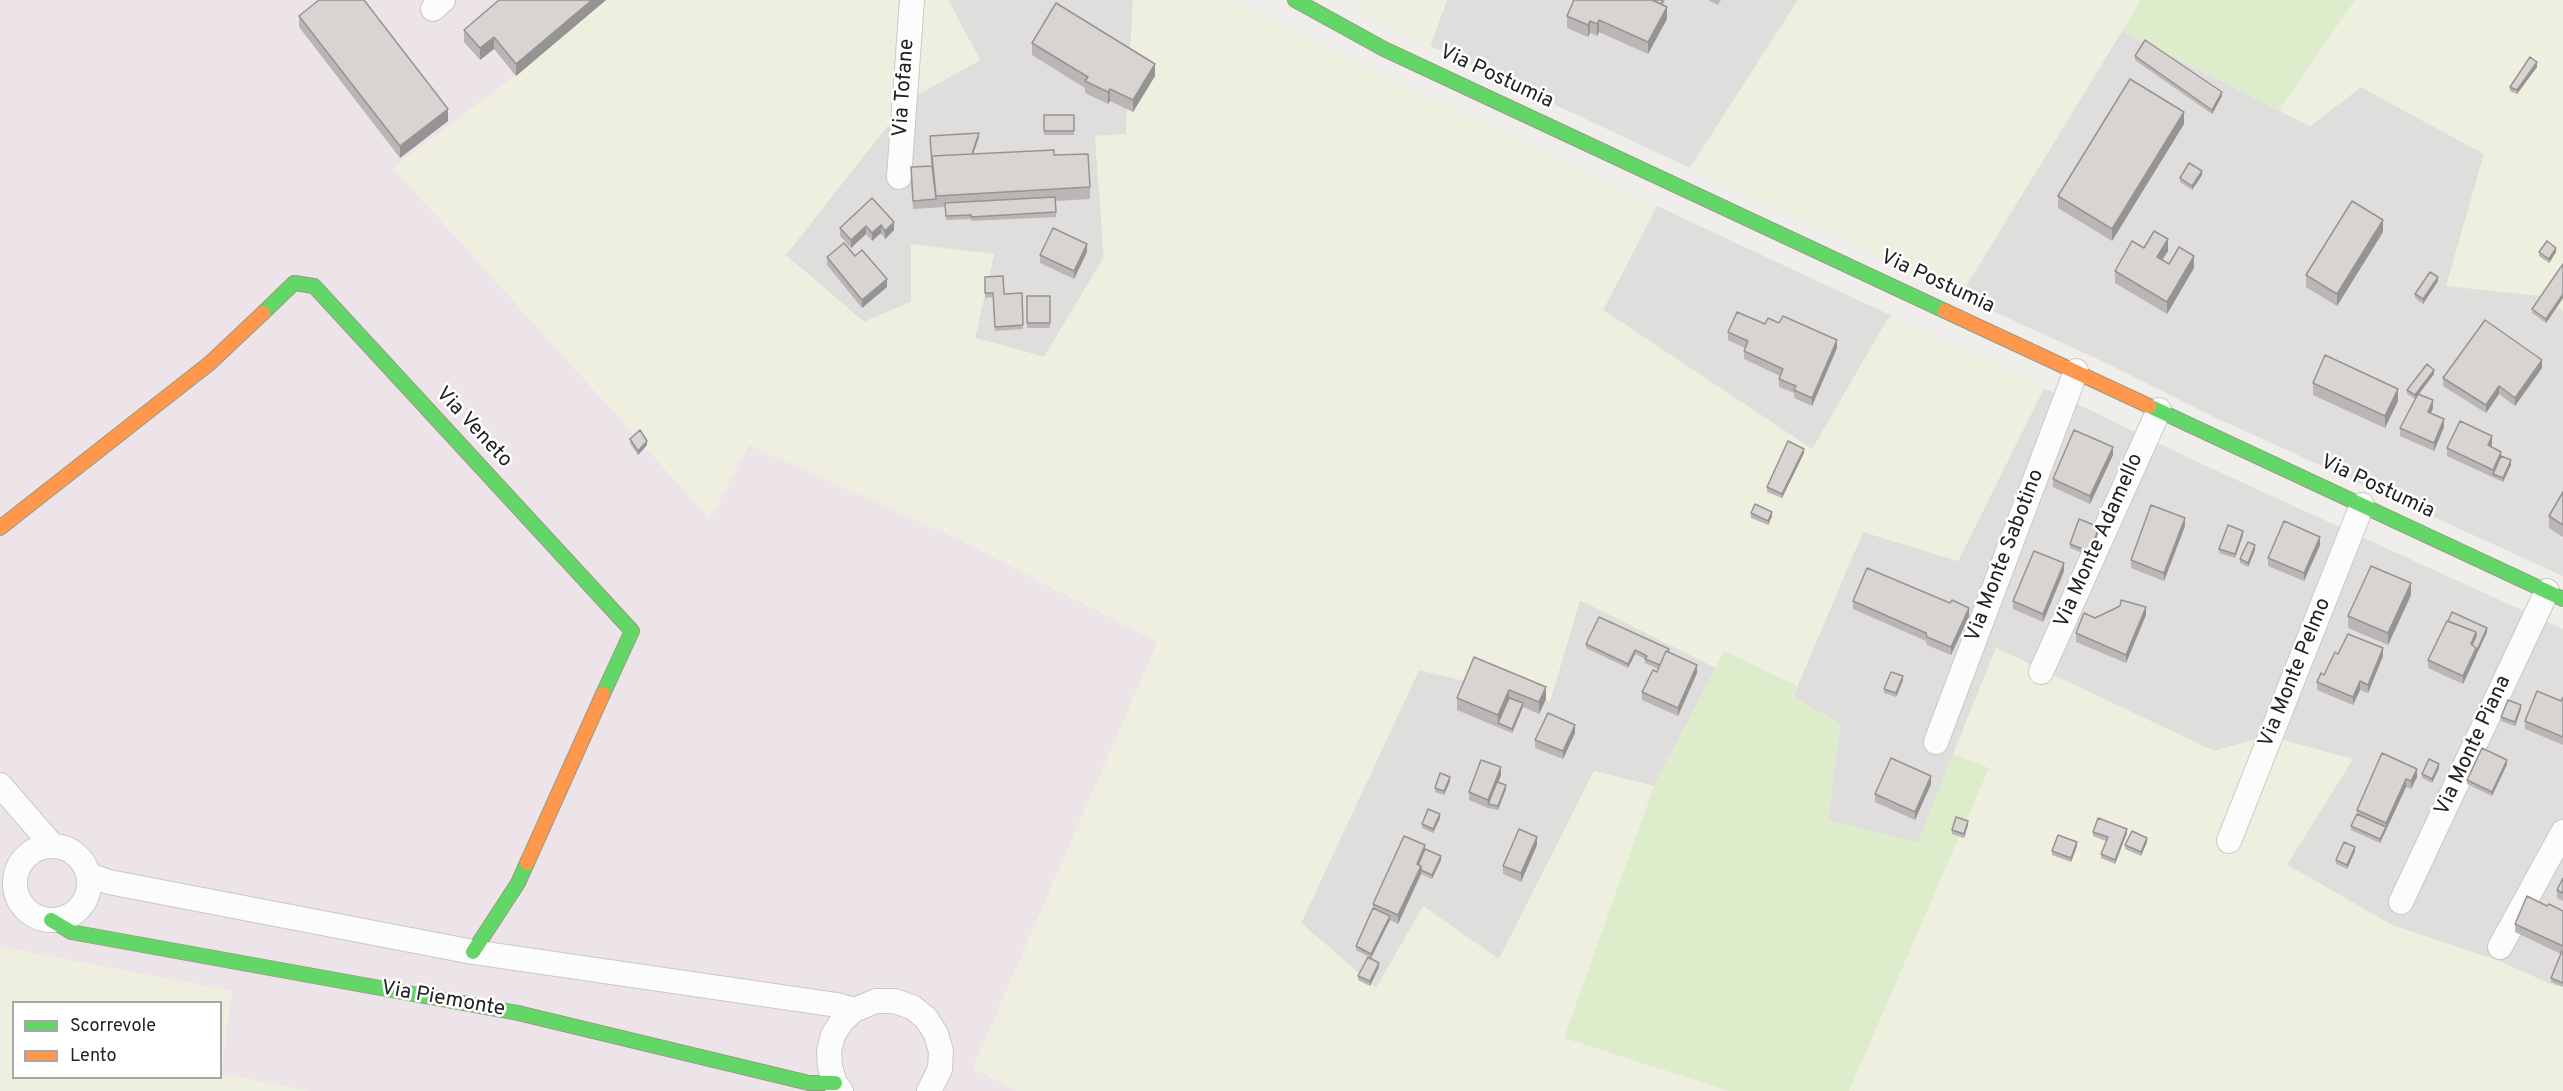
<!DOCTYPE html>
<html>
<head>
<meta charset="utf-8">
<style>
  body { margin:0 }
  #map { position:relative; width:2563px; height:1091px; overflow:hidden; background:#f0eeeb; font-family:Overpass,sans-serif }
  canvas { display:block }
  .legend { position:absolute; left:12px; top:1001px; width:210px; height:78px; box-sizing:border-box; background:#fff; border:2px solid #a7a7a7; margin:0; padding:8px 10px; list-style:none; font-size:18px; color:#222 }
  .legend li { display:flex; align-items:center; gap:12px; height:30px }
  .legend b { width:30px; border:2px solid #a7a7a7 }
</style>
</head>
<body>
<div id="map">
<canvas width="2563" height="1091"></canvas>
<ul class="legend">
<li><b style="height:8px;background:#63d668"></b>Scorrevole</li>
<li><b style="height:8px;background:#ff974d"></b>Lento</li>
</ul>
</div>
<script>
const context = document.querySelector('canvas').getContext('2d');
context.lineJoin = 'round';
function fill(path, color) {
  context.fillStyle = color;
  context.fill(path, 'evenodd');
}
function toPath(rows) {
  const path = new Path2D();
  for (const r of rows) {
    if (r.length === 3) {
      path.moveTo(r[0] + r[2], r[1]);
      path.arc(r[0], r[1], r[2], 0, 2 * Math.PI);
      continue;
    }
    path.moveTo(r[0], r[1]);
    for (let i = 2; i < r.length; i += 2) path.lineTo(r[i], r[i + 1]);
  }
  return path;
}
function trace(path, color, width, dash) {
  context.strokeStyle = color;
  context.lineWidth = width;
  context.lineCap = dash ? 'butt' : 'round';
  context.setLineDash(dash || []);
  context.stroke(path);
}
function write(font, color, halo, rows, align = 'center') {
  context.font = font + ' Overpass,sans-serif';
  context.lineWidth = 5;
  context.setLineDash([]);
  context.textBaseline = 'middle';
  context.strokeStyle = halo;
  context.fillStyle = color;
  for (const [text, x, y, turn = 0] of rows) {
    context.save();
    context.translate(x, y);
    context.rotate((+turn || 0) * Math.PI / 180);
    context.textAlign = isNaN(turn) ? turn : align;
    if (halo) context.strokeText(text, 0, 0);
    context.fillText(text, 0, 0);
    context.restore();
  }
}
fill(toPath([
  [948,0,1133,0,1126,135,1095,136,1104,257,1045,357,975,338,994,254,911,302,864,322,785,255,908,100,980,60],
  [1447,0,1798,0,1690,168,1430,46],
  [2122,31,2310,126,2361,87,2484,154,2549,297,2563,312,2563,576,2212,416,2106,363,1960,296],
  [1657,206,1892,316,1887,321,1813,450,1603,310],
  [2044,388,2191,459,2563,629,2563,979,2558,988,2499,961,2392,925,2286,864,2352,760,2269,736,2214,751,1996,648,1918,843,1828,820,1840,724,1793,697,1863,531,1958,561],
  [1580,600,1716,668,1654,786,1594,771,1499,959,1376,988,1301,923,1419,670,1550,701]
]), '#dfdedc');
fill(toPath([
  [0,0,600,0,537,59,394,167,709,518,749,444,960,540,1158,642,973,1068,1017,1091,307,1091,221,1074,231,991,0,947]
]), '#ede4e9');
fill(toPath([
  [600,0,948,0,980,60,908,100,786,255,864,322,911,302,911,244,994,254,975,338,1044,357,1104,257,1095,136,1126,134,1133,0,1232,0,1422,95,1657,206,1603,310,1812,449,1887,320,1892,316,2044,388,1958,561,1863,532,1797,686,1724,652,1716,668,1580,600,1550,701,1419,670,1301,923,1376,988,1423,906,1499,959,1595,771,1654,786,1565,1038,1729,1091,1017,1091,973,1068,1158,642,960,540,749,445,710,518,393,168,537,59],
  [1362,0,1447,0,1430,46,1358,11],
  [1798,0,2141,0,1960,296,1690,168],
  [2355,0,2563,0,2563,312,2549,297,2446,286,2484,154,2361,87,2310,126,2279,110],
  [1996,648,2214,751,2269,736,2353,759,2287,865,2392,925,2499,961,2557,987,2563,979,2563,1091,1849,1091,1989,768,1953,754],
  [0,947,232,991,221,1066,220,1002,14,1002,14,1078,220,1078,221,1074,307,1091,0,1091]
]), '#efefdf');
fill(toPath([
  [2141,0,2355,0,2279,110,2122,31],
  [1724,651,1797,686,1793,697,1840,724,1828,820,1918,843,1953,754,1989,768,1849,1091,1729,1091,1564,1038,1654,786]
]), '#ddeccb');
const street = toPath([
  [433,9,443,0],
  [899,177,912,0],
  [2041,672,2159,410],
  [1936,742,2076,371],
  [0,785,53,846],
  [2229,841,2362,505],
  [52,883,37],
  [89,875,109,882,473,952,837,1005,854,1010],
  [2401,902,2547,591],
  [2500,947,2563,832],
  [841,1091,835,1083,830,1067,829,1051,833,1035,842,1021,854,1010,876,1001,894,1001,912,1007,926,1018,936,1034,941,1051,940,1069,929,1091]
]);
const fast = toPath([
  [1295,0,1384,49,1945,311],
  [263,313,294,283,314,286,632,631,603,694],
  [2149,406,2563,599],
  [51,920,71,932,518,1013,809,1083,835,1083],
  [473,952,518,883,527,863]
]);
const slow = toPath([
  [1945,311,2149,406],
  [0,528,210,363,263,313],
  [527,863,603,694]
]);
trace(street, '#c9c8c7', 26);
trace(fast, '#999a82', 16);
trace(slow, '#999a82', 16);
trace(street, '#fdfcfc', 24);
trace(fast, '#63d668', 14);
trace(slow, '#ff974d', 14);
fill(toPath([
  [499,0,606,0,516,76,494,49,480,60,464,42,464,30],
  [1665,0,1663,5,1667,19,1648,54,1599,32,1597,36,1590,33,1588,37,1567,28,1567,16],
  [1708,0,1721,0,1718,5],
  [299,16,448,121,400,158,299,27],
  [1032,43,1155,76,1133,112,1110,101,1108,104,1085,93,1085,88,1032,55],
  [2135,56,2222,96,2212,114,2135,60],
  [2537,67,2517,94,2510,91,2510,87],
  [1044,115,1074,115,1074,135,1044,135],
  [2184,124,2112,241,2058,208,2058,196],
  [930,136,979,137,973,154,1054,155,1090,187,1090,199,1056,201,1056,217,971,221,971,219,946,220,945,207,913,209,911,175,932,166],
  [2202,175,2192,190,2180,182,2180,178],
  [872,198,894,230,885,239,881,233,872,241,866,234,851,248,840,236,840,228],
  [2383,232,2337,306,2306,287,2306,275],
  [2144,248,2168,251,2162,260,2169,264,2194,268,2167,314,2115,283,2115,271],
  [1087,252,1074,279,1040,263,1040,255],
  [2539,252,2556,252,2549,263,2539,256],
  [855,256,887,287,862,308,827,265,827,257],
  [2563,264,2563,298,2546,323,2532,313,2532,309],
  [985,277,1004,294,1022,293,1023,329,995,331,993,297,985,298],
  [2438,281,2423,304,2415,298,2415,294],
  [1027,296,1050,296,1050,328,1027,328],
  [1765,324,1837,348,1812,406,1794,398,1794,393,1779,387,1779,379,1780,376,1744,359,1744,351,1745,348,1728,340,1728,332],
  [2542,368,2515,406,2499,394,2486,413,2443,386,2443,378],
  [2434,374,2419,394,2433,408,2431,413,2444,427,2434,451,2400,436,2400,428,2417,396,2415,399,2407,394,2407,390],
  [2313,383,2398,401,2385,428,2313,395],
  [630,439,647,445,638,455,630,443],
  [2492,444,2491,447,2511,465,2503,482,2447,456,2447,448],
  [1804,453,1782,498,1767,492,1767,487],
  [2113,455,2090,504,2053,487,2053,479],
  [2563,492,2563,537,2549,528,2549,516],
  [1751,513,1772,516,1768,525,1751,518],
  [2185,526,2164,581,2131,568,2131,560],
  [2099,531,2090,556,2070,548,2070,544],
  [2243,535,2235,558,2219,553,2219,549],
  [2320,545,2304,581,2268,566,2268,558],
  [2255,550,2248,567,2240,563,2240,559],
  [2064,571,2043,622,2013,609,2013,601],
  [2411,595,2388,645,2348,628,2348,616],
  [1853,601,1969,616,1951,655,1927,645,1926,641,1853,609],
  [2146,615,2126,663,2076,642,2076,633,2095,618],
  [2487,632,2463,684,2428,668,2428,660],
  [1586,644,1669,653,1697,673,1678,716,1642,700,1642,692,1658,669,1645,663,1645,659,1635,654,1628,668,1586,648],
  [2338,654,2383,656,2368,693,2360,690,2353,705,2317,690,2317,682,2324,675],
  [1474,657,1546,699,1539,714,1523,707,1512,733,1457,710,1457,698],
  [1903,680,1896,697,1884,693,1884,689],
  [2563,697,2563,745,2525,729,2525,721,2561,701],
  [2521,709,2515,726,2501,721,2501,717],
  [1575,733,1563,759,1535,748,1535,740],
  [2382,753,2417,777,2411,789,2406,787,2380,843,2351,830,2351,826,2357,814,2357,810],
  [2507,764,2492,796,2467,784,2467,780],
  [2439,768,2432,783,2422,778,2422,774],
  [1501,775,1498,782,1506,789,1498,810,1488,808,1469,800,1469,792],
  [1450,781,1444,795,1435,792,1435,788],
  [1931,784,1915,820,1875,802,1875,794],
  [1440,818,1433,833,1422,828,1422,824],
  [1968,825,1964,838,1952,834,1952,830],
  [2093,832,2127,833,2115,864,2101,858,2101,854,2106,841,2093,836],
  [2147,842,2141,856,2125,849,2125,845],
  [1537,845,1521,882,1503,874,1503,866],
  [2077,846,2071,862,2052,855,2052,851],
  [1425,849,1441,860,1432,879,1421,874,1398,924,1390,920,1371,958,1356,950,1356,946,1373,908,1373,904],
  [2355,851,2347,869,2336,864,2336,860],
  [2563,878,2563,901,2557,898,2557,890],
  [2547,906,2563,911,2563,987,2551,982,2551,978,2561,954,2515,932,2515,924],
  [1379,967,1370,986,1358,980,1358,976]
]), '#b9b6b5');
fill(toPath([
  [592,0,606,0,516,76,516,64],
  [1667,7,1667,19,1648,54,1648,42],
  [1599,20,1599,32,1597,36,1597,24],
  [1590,21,1590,33,1588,37,1588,25],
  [494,37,494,49,480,60,480,48],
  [2537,62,2537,67,2517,94,2517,90],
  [1155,64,1155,76,1133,112,1133,100],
  [1110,89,1110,101,1108,104,1108,92],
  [2222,92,2222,96,2212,114,2212,110],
  [448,109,448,121,400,158,400,146],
  [2184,112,2184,124,2112,241,2112,229],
  [979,133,979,137,969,166,969,162],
  [2202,171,2202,175,2192,190,2192,186],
  [2383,220,2383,232,2337,306,2337,294],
  [894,222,894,230,885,239,885,231],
  [881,225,881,233,872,241,872,233],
  [866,226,866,234,851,248,851,240],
  [2168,239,2168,251,2157,268,2157,257],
  [1087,244,1087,252,1074,279,1074,271],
  [2556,248,2556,252,2549,263,2549,259],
  [2194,256,2194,268,2167,314,2167,302],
  [2438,277,2438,281,2423,304,2423,299],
  [887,279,887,287,862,308,862,300],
  [2563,294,2563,298,2546,323,2546,319],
  [1837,340,1837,348,1812,406,1812,398],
  [2542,360,2542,368,2515,406,2515,398],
  [2434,370,2434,374,2415,399,2415,395],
  [2499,386,2499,394,2486,413,2486,405],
  [2398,389,2398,401,2385,428,2385,416],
  [2433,400,2433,408,2428,420,2428,412],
  [2444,419,2444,427,2434,451,2434,443],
  [2492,436,2492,444,2488,454,2488,445],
  [647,441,647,445,638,455,638,451],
  [2113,447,2113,455,2090,504,2090,496],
  [1804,449,1804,453,1782,498,1782,494],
  [2501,452,2501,460,2493,474,2493,478,2493,470],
  [2511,460,2511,465,2503,482,2503,478],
  [1772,512,1772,516,1768,525,1768,521],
  [2185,518,2185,526,2164,581,2164,573],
  [2099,527,2099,531,2090,556,2090,552],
  [2243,531,2243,535,2235,558,2235,554],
  [2320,537,2320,545,2304,581,2304,573],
  [2255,545,2255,550,2248,567,2248,563],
  [2064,563,2064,571,2043,622,2043,614],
  [2411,583,2411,595,2388,645,2388,633],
  [2146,607,2146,615,2126,663,2126,655],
  [1969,608,1969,616,1951,655,1951,647],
  [2487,628,2487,632,2463,684,2463,676,2476,648],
  [2383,648,2383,656,2368,693,2368,685],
  [1635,650,1635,654,1628,668,1628,664],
  [1697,665,1697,673,1678,716,1678,708],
  [1903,676,1903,680,1896,697,1896,693],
  [2360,681,2360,690,2353,705,2353,697],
  [1546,687,1546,699,1539,714,1539,702],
  [1509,690,1509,702,1498,723,1498,727,1498,715],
  [1523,703,1523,707,1512,733,1512,729],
  [2521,705,2521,709,2515,726,2515,722],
  [1575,725,1575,733,1563,759,1563,751],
  [2507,760,2507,764,2492,796,2492,792],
  [2439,764,2439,768,2432,783,2432,779],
  [1501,767,1501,775,1490,804,1488,804,1488,800],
  [2417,769,2417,777,2411,789,2411,781],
  [1931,776,1931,784,1915,820,1915,812],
  [1450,777,1450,781,1444,795,1444,791],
  [2406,779,2406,787,2380,843,2380,839,2386,827,2386,823],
  [1506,785,1506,789,1498,810,1498,806],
  [1440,814,1440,818,1433,833,1433,829],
  [1968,821,1968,825,1964,838,1964,834],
  [2127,829,2127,833,2115,864,2115,860],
  [1537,837,1537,845,1521,882,1521,873],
  [2147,838,2147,842,2141,856,2141,852],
  [2077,842,2077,846,2071,862,2071,858],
  [1425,845,1425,853,1418,868,1417,864],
  [2355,847,2355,851,2347,869,2347,865],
  [1441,856,1441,860,1432,879,1432,875],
  [1421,866,1421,874,1398,924,1398,915],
  [1390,916,1390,920,1371,958,1371,954],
  [1379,963,1379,967,1370,986,1370,981]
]), '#969493');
const building = toPath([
  [319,0,364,0,448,109,400,146,299,16,319,0],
  [499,0,592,0,516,64,494,37,480,48,464,30,499,0],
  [1574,0,1652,0,1667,7,1648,42,1599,20,1597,24,1590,21,1588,25,1567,16,1574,0],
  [1652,0,1663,0,1661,4,1652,0],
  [1056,3,1155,64,1133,100,1110,89,1108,92,1085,81,1088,77,1032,43,1056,3],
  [2145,40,2222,92,2212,110,2135,56,2145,40],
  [2530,57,2537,62,2517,90,2510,87,2530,57],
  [2130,79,2184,112,2112,229,2058,196,2130,79],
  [1044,115,1074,115,1074,131,1044,131,1044,115],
  [979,133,972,154,932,156,932,164,930,136,979,133],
  [1054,150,1054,155,1088,154,1090,187,936,196,932,156,1054,150],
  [2189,163,2202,171,2192,186,2180,178,2189,163],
  [932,166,936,199,913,201,911,167,932,166],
  [1055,197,1056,212,971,217,971,215,946,216,945,203,1055,197],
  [872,198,894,222,885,231,881,225,872,233,866,226,851,240,840,228,872,198],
  [2352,201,2383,220,2337,294,2306,275,2352,201],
  [1053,228,1087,244,1074,271,1040,255,1053,228],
  [2154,231,2168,239,2157,257,2169,264,2179,247,2194,256,2167,302,2115,271,2132,241,2144,248,2154,231],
  [2547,241,2556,248,2549,259,2539,252,2547,241],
  [844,243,855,256,862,250,887,279,862,300,827,257,844,243],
  [2563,264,2563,294,2546,319,2532,309,2563,264],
  [2430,272,2438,277,2423,299,2415,294,2430,272],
  [1003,276,1004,294,1022,293,1023,325,995,327,993,293,985,293,985,277,1003,276],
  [1027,296,1050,296,1050,323,1027,323,1027,296],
  [1737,312,1765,324,1768,318,1779,323,1783,316,1837,340,1812,398,1794,390,1796,386,1779,379,1783,369,1744,351,1748,341,1728,332,1737,312],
  [2485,320,2542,360,2515,398,2499,386,2486,405,2443,378,2485,320],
  [2325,355,2398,389,2385,416,2313,383,2325,355],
  [2427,364,2434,370,2415,395,2407,390,2427,364],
  [2418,394,2433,400,2428,412,2444,419,2434,443,2400,428,2418,394],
  [2460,421,2492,436,2488,445,2501,452,2493,470,2447,448,2460,421],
  [640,430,647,441,638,451,630,439,640,430],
  [2074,430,2113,447,2090,496,2053,479,2074,430],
  [1788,441,1804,449,1782,494,1767,487,1788,441],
  [2501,456,2511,460,2503,478,2493,474,2501,456],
  [2563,492,2563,525,2549,516,2563,492],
  [1755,504,1772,512,1768,521,1751,513,1755,504],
  [2151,505,2185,518,2164,573,2131,560,2151,505],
  [2079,519,2099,527,2090,552,2070,544,2079,519],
  [2284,521,2320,537,2304,573,2268,558,2284,521],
  [2228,525,2243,531,2235,554,2219,549,2228,525],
  [2248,542,2255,545,2248,563,2240,559,2248,542],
  [2034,551,2064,563,2043,614,2013,601,2034,551],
  [2371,566,2411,583,2388,633,2348,616,2371,566],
  [1867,568,1950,603,1952,600,1969,608,1951,647,1927,637,1926,633,1853,601,1867,568],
  [2121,600,2146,607,2126,655,2076,633,2084,613,2095,618,2120,606,2121,600],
  [2452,612,2487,628,2476,652,2476,648,2472,645,2476,636,2476,632,2448,621,2452,612],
  [1599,617,1669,649,1668,652,1666,651,1660,665,1645,659,1647,656,1635,650,1628,664,1586,644,1599,617],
  [2447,621,2476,632,2471,644,2476,648,2463,676,2428,660,2447,621],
  [2348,634,2383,648,2368,685,2360,681,2353,697,2317,682,2321,673,2324,675,2335,652,2338,654,2348,634],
  [1666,651,1697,665,1678,708,1642,692,1653,670,1657,672,1666,651],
  [1474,657,1546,687,1539,702,1509,690,1498,715,1457,698,1474,657],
  [1891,672,1903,676,1896,693,1884,689,1891,672],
  [2537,691,2561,701,2563,697,2563,737,2525,721,2537,691],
  [1509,698,1523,703,1512,729,1498,723,1509,698],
  [2508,700,2521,705,2515,722,2501,717,2508,700],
  [1548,713,1575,725,1563,751,1535,740,1548,713],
  [2482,748,2507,760,2492,792,2467,780,2482,748],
  [2382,753,2417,769,2411,781,2406,779,2386,823,2357,810,2382,753],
  [1891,758,1931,776,1915,812,1875,794,1891,758],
  [2429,759,2439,764,2432,779,2422,774,2429,759],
  [1481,760,1501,767,1488,800,1469,792,1481,760],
  [1440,773,1450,777,1444,791,1435,788,1440,773],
  [1497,782,1506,785,1498,806,1488,804,1497,782],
  [1428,809,1440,814,1433,829,1422,824,1428,809],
  [2357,814,2386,827,2380,839,2351,826,2357,814],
  [1956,817,1968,821,1964,834,1952,830,1956,817],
  [2098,818,2127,829,2115,860,2101,854,2108,837,2093,832,2098,818],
  [1519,829,1537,837,1521,873,1503,866,1519,829],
  [2132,831,2147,838,2141,852,2125,845,2132,831],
  [2058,835,2077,842,2071,858,2052,851,2058,835],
  [1404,836,1425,845,1417,864,1421,866,1398,915,1373,904,1404,836],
  [2344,842,2355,847,2347,865,2336,860,2344,842],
  [1425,849,1441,856,1432,875,1421,870,1421,866,1418,865,1425,849],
  [2563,878,2563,893,2557,890,2563,878],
  [2527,896,2547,906,2549,904,2563,911,2563,946,2515,924,2527,896],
  [1373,908,1390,916,1371,954,1356,946,1373,908],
  [2562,951,2563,952,2563,983,2551,978,2562,951],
  [1368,957,1379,963,1370,981,1358,976,1368,957]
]);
fill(building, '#d7d4d2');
trace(building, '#969493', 1.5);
write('21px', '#222', '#fff', [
  ["Via Postumia",1496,78,25],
  ["Via Tofane",905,88,-86],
  ["Via Postumia",1937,283,25],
  ["Via Veneto",473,428,47],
  ["Via Postumia",2377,488,25],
  ["Via Monte Adamello",2100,541,-66],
  ["Via Monte Sabotino",2006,556,-69],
  ["Via Monte Pelmo",2296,673,-68],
  ["Via Monte Piana",2474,746,-65],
  ["Via Piemonte",443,1000,10]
]);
</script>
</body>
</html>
